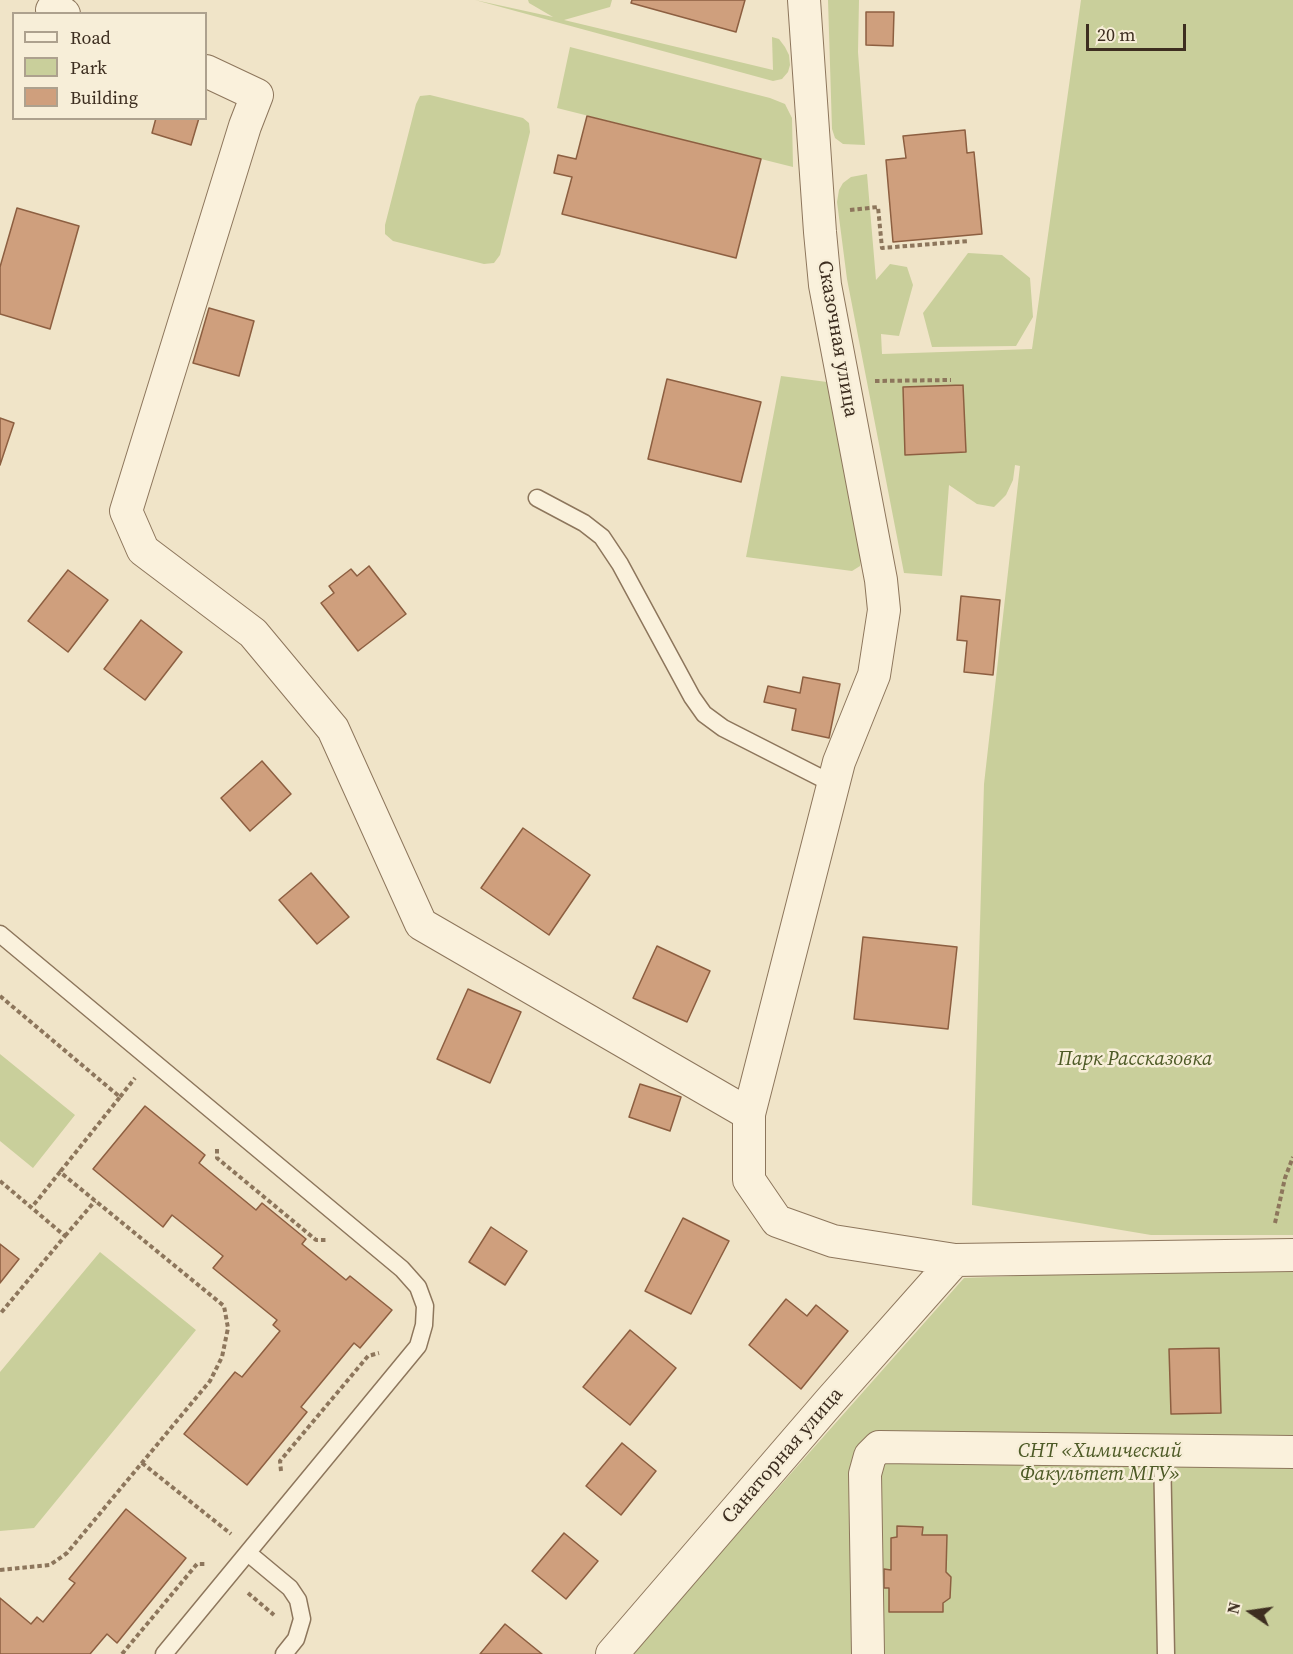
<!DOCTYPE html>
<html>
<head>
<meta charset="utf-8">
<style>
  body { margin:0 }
  #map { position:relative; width:1293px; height:1654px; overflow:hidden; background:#f0e4c8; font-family:"Source Serif 4",serif }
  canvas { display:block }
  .legend { position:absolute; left:12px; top:12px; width:195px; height:108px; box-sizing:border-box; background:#f7eed8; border:2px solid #ada18e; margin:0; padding:8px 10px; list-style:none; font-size:18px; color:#3d2e20 }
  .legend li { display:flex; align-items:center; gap:12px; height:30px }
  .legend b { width:30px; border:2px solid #ada18e }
  .north { position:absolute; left:1221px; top:1582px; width:60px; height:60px; -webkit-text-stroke:4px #f7eed8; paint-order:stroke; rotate:283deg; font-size:16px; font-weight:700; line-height:24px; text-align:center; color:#3d2e20 }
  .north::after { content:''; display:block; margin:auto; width:21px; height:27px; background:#3d2e20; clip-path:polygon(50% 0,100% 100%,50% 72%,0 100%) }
  .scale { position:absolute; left:1086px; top:24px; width:100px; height:27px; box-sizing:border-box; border:3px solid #3d2e20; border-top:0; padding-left:8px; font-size:18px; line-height:21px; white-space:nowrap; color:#3d2e20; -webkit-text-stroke:4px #f7eed8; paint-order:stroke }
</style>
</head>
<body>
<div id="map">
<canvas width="1293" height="1654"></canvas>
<ul class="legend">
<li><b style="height:8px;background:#faf1dc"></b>Road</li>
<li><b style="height:16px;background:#c9cf9b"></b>Park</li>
<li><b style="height:16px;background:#cf9f7d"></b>Building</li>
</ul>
<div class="north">N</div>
<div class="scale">20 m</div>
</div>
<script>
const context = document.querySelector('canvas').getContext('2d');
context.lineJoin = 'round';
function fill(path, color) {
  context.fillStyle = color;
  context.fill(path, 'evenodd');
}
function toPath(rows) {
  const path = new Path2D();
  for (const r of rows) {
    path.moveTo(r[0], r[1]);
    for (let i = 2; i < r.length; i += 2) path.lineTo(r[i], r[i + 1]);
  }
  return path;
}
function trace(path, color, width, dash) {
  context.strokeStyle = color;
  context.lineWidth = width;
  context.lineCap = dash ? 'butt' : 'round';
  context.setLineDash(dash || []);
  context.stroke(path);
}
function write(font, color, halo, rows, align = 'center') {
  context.font = font + ' "Source Serif 4",serif';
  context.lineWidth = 5;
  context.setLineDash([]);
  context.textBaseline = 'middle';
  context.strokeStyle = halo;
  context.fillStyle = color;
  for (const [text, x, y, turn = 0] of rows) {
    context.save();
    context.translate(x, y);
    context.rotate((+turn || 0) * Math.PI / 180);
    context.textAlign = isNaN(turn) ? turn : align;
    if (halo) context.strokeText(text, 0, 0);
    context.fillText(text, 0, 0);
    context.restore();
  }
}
fill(toPath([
  [475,0,553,17,529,3,528,0,612,0,610,7,564,20,773,70,772,37,779,39,785,47,789,55,790,65,788,72,782,79,773,81],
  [828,0,859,0,858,52,865,145,843,144,835,138,832,129],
  [1081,0,1293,0,1293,1235,1151,1235,972,1205,984,784,1020,466,1015,465,1013,480,1006,495,994,507,977,504,949,485,942,576,904,573,847,279,837,202,839,190,843,183,851,177,867,174,876,280,890,264,907,267,913,285,899,336,881,334,882,354,1032,349],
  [570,47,770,98,785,104,792,118,793,167,557,108],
  [430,95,523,118,529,123,530,132,500,255,494,263,484,264,393,241,385,234,385,225,416,104,420,96],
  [968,253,1002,255,1030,278,1033,317,1016,346,932,347,923,313],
  [781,376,827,382,831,387,862,554,860,566,852,571,746,557],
  [0,1054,75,1115,33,1168,0,1141],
  [100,1252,196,1330,34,1528,0,1531,0,1372],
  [1293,1265,1293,1654,631,1654,964,1278]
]), '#c9cf9b');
const building = toPath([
  [632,0,745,0,736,32,631,3,632,0],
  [866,12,894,12,893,46,866,45,866,12],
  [587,116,761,159,736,258,562,214,572,177,554,173,558,155,576,159,587,116],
  [156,118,199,118,191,145,152,133,156,118],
  [965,130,967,153,974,152,982,234,893,242,886,160,906,158,903,136,965,130],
  [17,208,79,226,50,329,0,314,0,267,17,208],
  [209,308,254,321,239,376,193,363,209,308],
  [667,379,761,402,741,482,648,459,667,379],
  [963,385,966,452,905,455,903,387,963,385],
  [0,418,14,423,0,465,0,418],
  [369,566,406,614,358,651,321,603,334,593,329,586,351,569,357,576,369,566],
  [68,570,108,600,68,652,28,621,68,570],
  [961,596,1000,600,993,675,964,672,967,641,957,640,961,596],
  [141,620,182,652,145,700,104,669,141,620],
  [803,677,840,684,829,738,792,730,796,709,764,702,768,686,800,693,803,677],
  [262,761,291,794,250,831,221,798,262,761],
  [523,828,590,875,549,935,481,888,523,828],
  [311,873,349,917,317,944,279,900,311,873],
  [863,937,957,947,948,1029,854,1019,863,937],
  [657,946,710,971,687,1022,633,998,657,946],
  [468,989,521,1012,490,1083,437,1059,468,989],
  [640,1084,681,1097,670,1131,629,1117,640,1084],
  [145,1106,205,1155,199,1163,256,1210,262,1203,306,1239,302,1244,346,1280,350,1276,392,1310,360,1348,354,1343,301,1407,307,1412,247,1485,184,1434,235,1372,242,1377,280,1331,273,1325,277,1320,213,1268,223,1256,172,1215,163,1227,93,1169,145,1106],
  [683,1218,729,1241,691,1314,645,1291,683,1218],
  [491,1227,527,1251,505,1285,469,1262,491,1227],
  [0,1244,19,1259,0,1283,0,1244],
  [786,1299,807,1316,816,1305,848,1331,801,1389,749,1345,786,1299],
  [630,1330,676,1368,630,1425,583,1387,630,1330],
  [1219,1348,1221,1413,1171,1414,1169,1349,1219,1348],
  [622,1443,656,1471,621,1515,586,1486,622,1443],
  [126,1509,186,1558,117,1643,107,1634,90,1654,0,1654,0,1598,31,1624,37,1617,43,1622,75,1583,69,1579,126,1509],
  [897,1526,923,1527,922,1535,947,1535,946,1572,951,1577,950,1598,943,1603,943,1612,889,1612,889,1588,884,1588,884,1569,891,1570,891,1538,897,1537,897,1526],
  [564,1533,598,1561,566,1599,532,1571,564,1533],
  [505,1624,542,1654,480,1654,505,1624]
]);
fill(building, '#cf9f7d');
trace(building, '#8d5f41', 1.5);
const service = toPath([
  [537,498,584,523,602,537,620,564,692,697,704,714,723,728,833,784],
  [0,934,402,1269,418,1287,425,1306,424,1325,418,1346,164,1654],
  [1162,1450,1166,1654],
  [248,1553,290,1588,298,1600,302,1619,296,1639,284,1654]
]);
const minor = toPath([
  [804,0,820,232,825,285,881,580,884,610,874,675,839,762,749,1114,749,1180,777,1221,833,1241,955,1260,1293,1255],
  [52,10,64,14],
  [206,71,257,95,245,126,126,511,143,550,253,633,333,729,421,924,749,1114],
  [612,1654,830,1401,955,1260],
  [868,1654,865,1474,870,1456,879,1447,1293,1452]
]);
trace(service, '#8d765c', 19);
trace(minor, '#8d765c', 34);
trace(toPath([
  [850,210,878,207,882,248,969,241],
  [875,381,951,380],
  [0,996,120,1097,60,1172],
  [120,1097,135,1078],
  [217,1149,217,1158,316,1240,327,1240],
  [0,1181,65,1236,0,1314],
  [1275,1223,1285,1178,1293,1157],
  [65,1236,95,1201],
  [142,1463,231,1534],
  [281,1471,280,1461,368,1356,379,1353],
  [0,1570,50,1565,67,1553,210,1381,222,1357,228,1328,224,1306,60,1172,32,1207],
  [248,1593,274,1615],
  [122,1654,197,1564,205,1564]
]), '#8d765c', 4, [4.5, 3]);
trace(service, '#faf1dc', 16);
trace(minor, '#faf1dc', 32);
write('20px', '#3d2e20', '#f7eed8', [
  ["Сказочная улица",837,339,80],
  ["Санаторная улица",783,1456,-49]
]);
write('italic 20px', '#4d5a26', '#f7eed8', [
  ["Парк Рассказовка",1135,1060],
  ["СНТ «Химический",1100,1452],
  ["Факультет МГУ»",1100,1475]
]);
</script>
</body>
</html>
